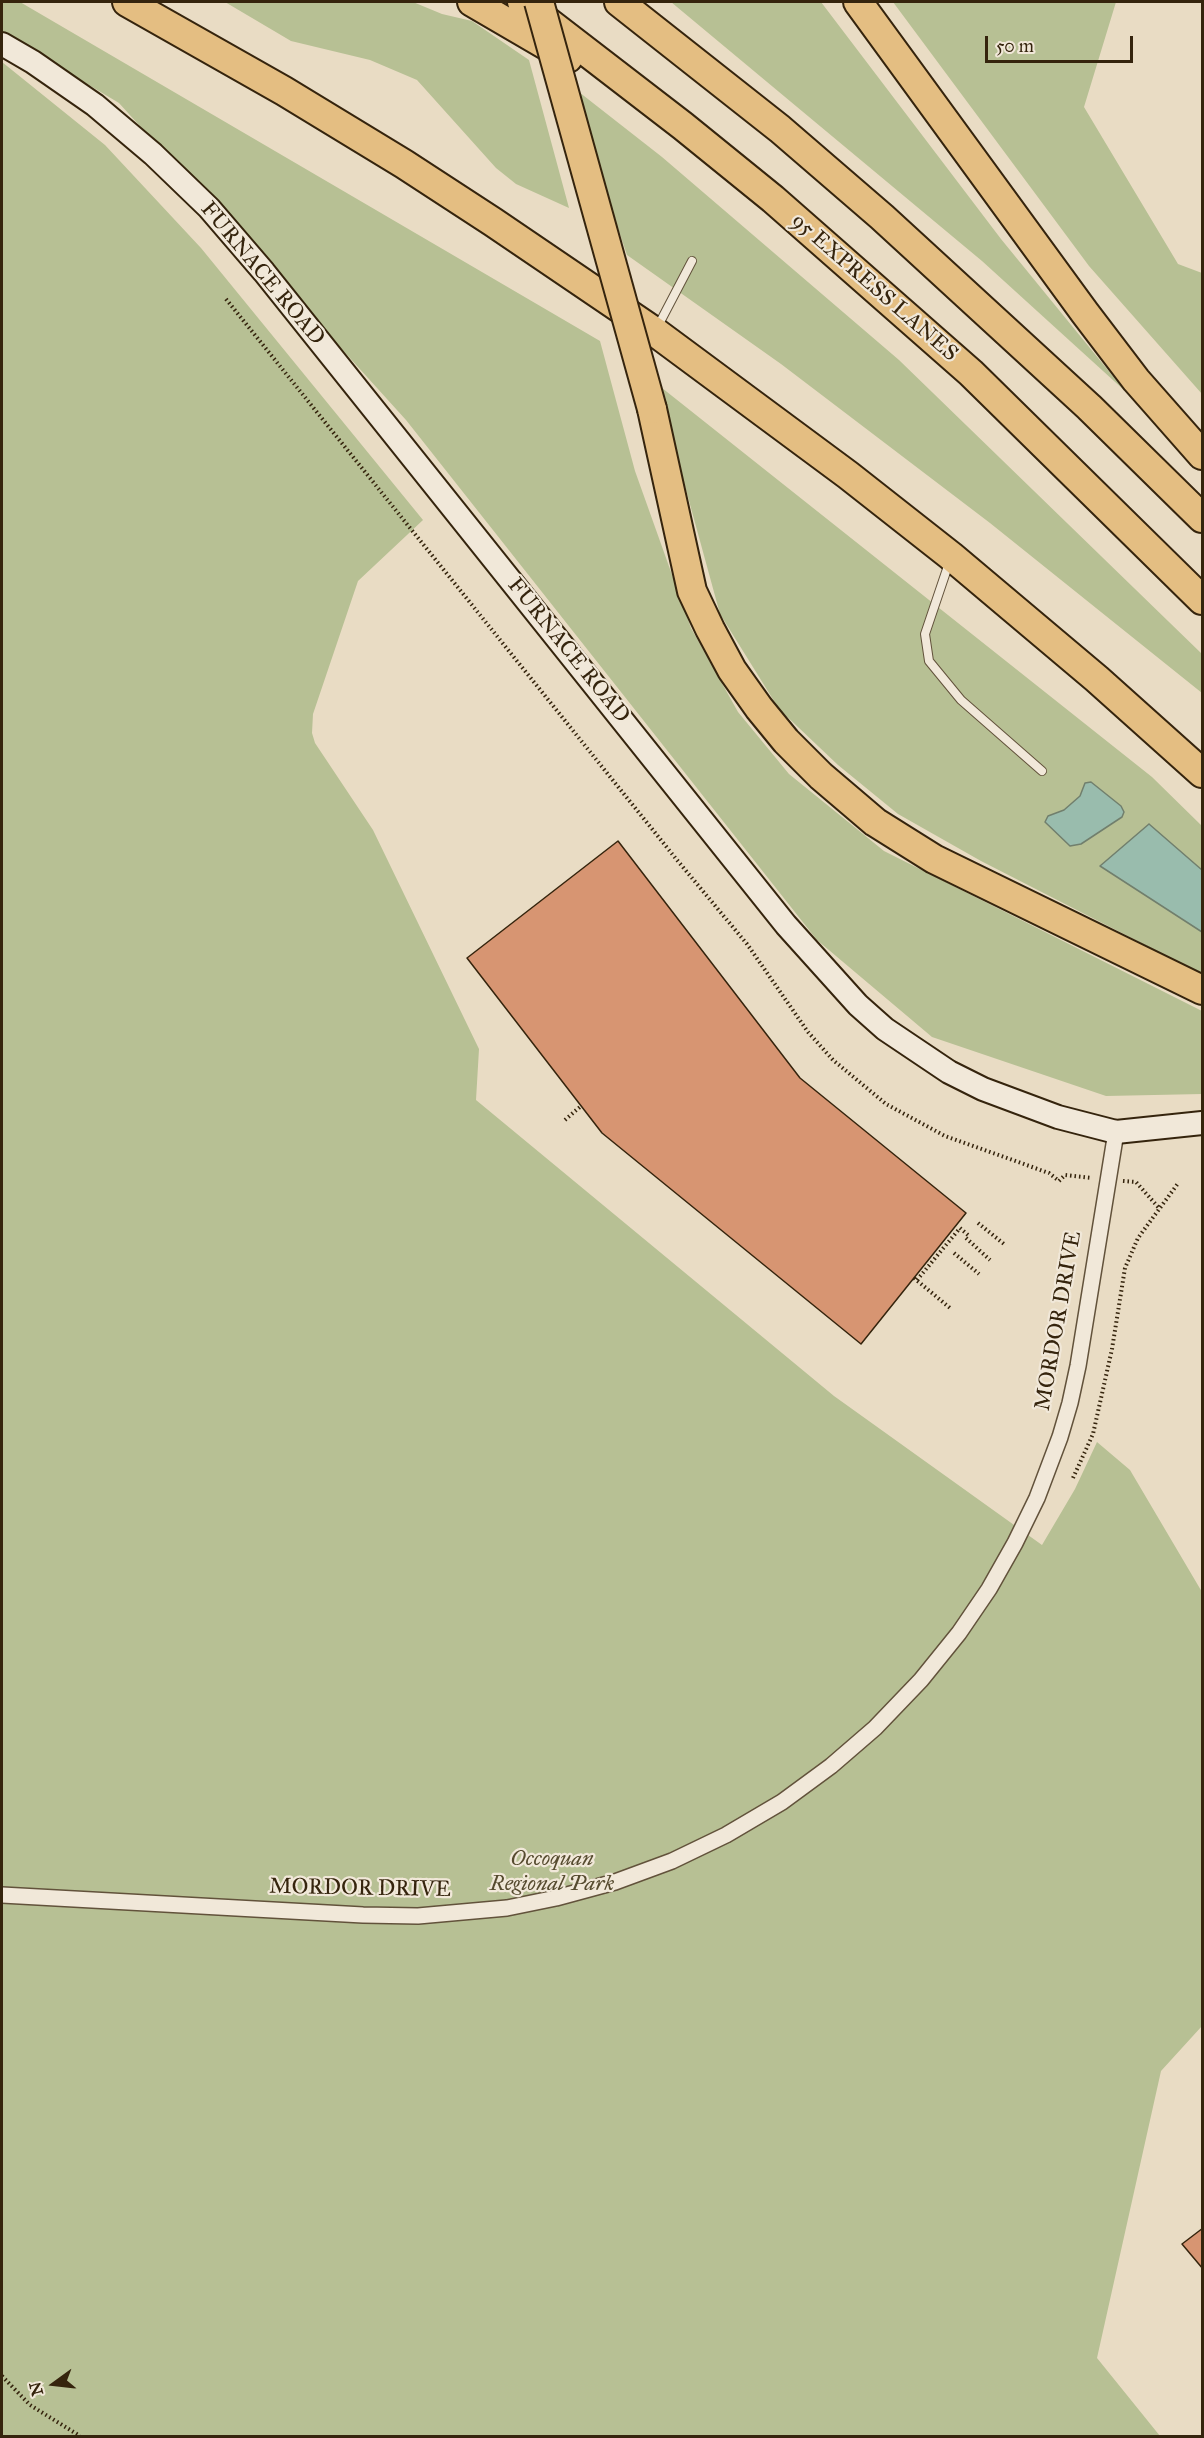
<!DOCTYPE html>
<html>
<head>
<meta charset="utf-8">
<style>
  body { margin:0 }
  #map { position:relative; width:1204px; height:2438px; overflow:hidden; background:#e9dcc4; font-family:"IM FELL Great Primer",serif }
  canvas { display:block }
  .frame { position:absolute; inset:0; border:3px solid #35240d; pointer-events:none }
  .north { position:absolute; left:24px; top:2354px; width:60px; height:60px; -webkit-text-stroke:4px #f1e8d9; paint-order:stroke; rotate:255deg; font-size:16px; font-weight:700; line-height:24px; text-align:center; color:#35240d }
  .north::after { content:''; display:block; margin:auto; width:21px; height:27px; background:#35240d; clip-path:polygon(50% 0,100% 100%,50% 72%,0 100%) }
  .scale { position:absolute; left:985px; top:36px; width:148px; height:27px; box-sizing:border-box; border:3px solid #35240d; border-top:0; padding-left:8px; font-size:18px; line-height:21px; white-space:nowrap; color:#35240d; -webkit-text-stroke:4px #f1e8d9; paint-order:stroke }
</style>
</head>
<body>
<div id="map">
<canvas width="1204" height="2438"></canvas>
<div class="frame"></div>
<div class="north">N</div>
<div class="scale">50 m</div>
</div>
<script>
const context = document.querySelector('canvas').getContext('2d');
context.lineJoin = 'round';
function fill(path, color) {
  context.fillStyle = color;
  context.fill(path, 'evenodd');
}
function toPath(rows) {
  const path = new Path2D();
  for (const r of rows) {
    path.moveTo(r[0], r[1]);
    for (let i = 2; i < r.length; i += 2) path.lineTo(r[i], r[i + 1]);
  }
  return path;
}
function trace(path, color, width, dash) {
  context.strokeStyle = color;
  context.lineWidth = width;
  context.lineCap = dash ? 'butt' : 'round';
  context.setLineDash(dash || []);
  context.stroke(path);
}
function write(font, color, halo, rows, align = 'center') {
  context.font = font + ' "IM FELL Great Primer",serif';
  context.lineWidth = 4.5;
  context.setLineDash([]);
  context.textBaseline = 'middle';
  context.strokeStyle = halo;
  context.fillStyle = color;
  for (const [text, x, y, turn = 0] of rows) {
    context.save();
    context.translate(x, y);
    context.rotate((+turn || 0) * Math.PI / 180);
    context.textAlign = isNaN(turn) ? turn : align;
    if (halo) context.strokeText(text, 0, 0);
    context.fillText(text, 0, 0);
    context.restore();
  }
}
fill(toPath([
  [2,2,20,2,600,341,635,471,691,628,738,712,789,774,884,851,1202,1011,1202,1094,1106,1096,932,1037,817,940,406,420,119,103,2,33],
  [225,2,413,2,442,14,472,21,529,60,569,208,516,184,496,168,417,80,370,60,291,41],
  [671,2,821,2,1001,239,1125,391,982,261],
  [893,2,1116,2,1084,107,1178,264,1202,273,1202,394,1089,266],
  [2,62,105,145,201,248,423,520,358,581,313,714,312,733,315,743,373,830,479,1049,476,1100,834,1396,1042,1545,1075,1489,1097,1442,1130,1470,1202,1592,1202,2026,1161,2071,1097,2358,1160,2436,2,2436],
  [570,85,662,157,899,360,1202,654,1202,693,990,523,781,364,627,255],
  [657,384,1152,777,1202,826,1202,974,981,861,898,814,838,765,779,709,720,614]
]), '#b7c094');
const water = toPath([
  [1091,782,1121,806,1124,812,1122,817,1081,844,1070,846,1045,822,1048,816,1064,810,1080,796,1085,783,1091,782],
  [1149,824,1202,870,1202,932,1100,866,1149,824]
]);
fill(water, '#99bcad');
trace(water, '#717f6d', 1.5);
const building = toPath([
  [618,841,800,1078,966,1213,861,1344,602,1133,467,958,618,841],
  [1203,2228,1203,2269,1182,2244,1203,2228]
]);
fill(building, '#d79572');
trace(building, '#35240d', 1.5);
const lane = toPath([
  [658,326,692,261],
  [949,563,925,634,929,661,961,700,1042,771]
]);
const street = toPath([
  [2,1895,363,1915,418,1916,507,1908,556,1898,615,1882,672,1861,726,1835,782,1802,831,1766,875,1728,921,1680,959,1633,989,1589,1015,1543,1037,1498,1060,1437,1070,1403,1078,1366,1116,1132]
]);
const secondary = toPath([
  [2,44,33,62,95,105,153,154,209,208,264,272,786,925,858,1005,885,1029,949,1072,983,1089,1058,1117,1116,1132,1202,1123]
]);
const highway = toPath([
  [127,2,284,91,404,164,493,222,655,332,848,475,951,556,1097,679,1202,773],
  [472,2,568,58],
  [522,2,683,126,773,199,971,373,1202,600],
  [619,2,780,129,882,217,1089,407,1202,518],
  [858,2,1085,313,1136,380,1202,455],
  [652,409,692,591,710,629,732,670,759,708,786,741,821,776,875,822,934,859,1202,990]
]);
trace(lane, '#62523b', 10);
trace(street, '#62523b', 18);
trace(secondary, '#35240d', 26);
trace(highway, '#35240d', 32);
trace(toPath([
  [226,299,677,860,747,944,808,1032,833,1060,886,1104,945,1136,1049,1173,1059,1181,1065,1175,1092,1178],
  [565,1120,581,1106],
  [1123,1181,1136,1182,1159,1208],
  [978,1223,1004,1244],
  [966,1238,990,1260],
  [954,1253,979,1274],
  [914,1278,950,1308],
  [917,1280,960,1228,968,1235],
  [1073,1478,1093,1434,1112,1349,1125,1268,1138,1238,1179,1182],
  [2,2376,30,2405,80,2436]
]), '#35240d', 4, [1.5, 3]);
trace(lane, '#f1e8d9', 8);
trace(street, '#f1e8d9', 15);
trace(secondary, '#f1e8d9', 22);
trace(highway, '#e4be82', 28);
const highwayBridge = toPath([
  [539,2,652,409]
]);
trace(highwayBridge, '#35240d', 32, []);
trace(highwayBridge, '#e4be82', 28);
write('22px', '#35240d', '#f1e8d9', [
  ["FURNACE ROAD",262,274,50],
  ["95 EXPRESS LANES",874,288,41],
  ["FURNACE ROAD",568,651,51],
  ["MORDOR DRIVE",1059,1321,-80],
  ["MORDOR DRIVE",360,1889,1]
]);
write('italic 22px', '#564b2f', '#f1e8d9', [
  ["Occoquan",552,1860],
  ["Regional Park",552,1885]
]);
</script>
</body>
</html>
